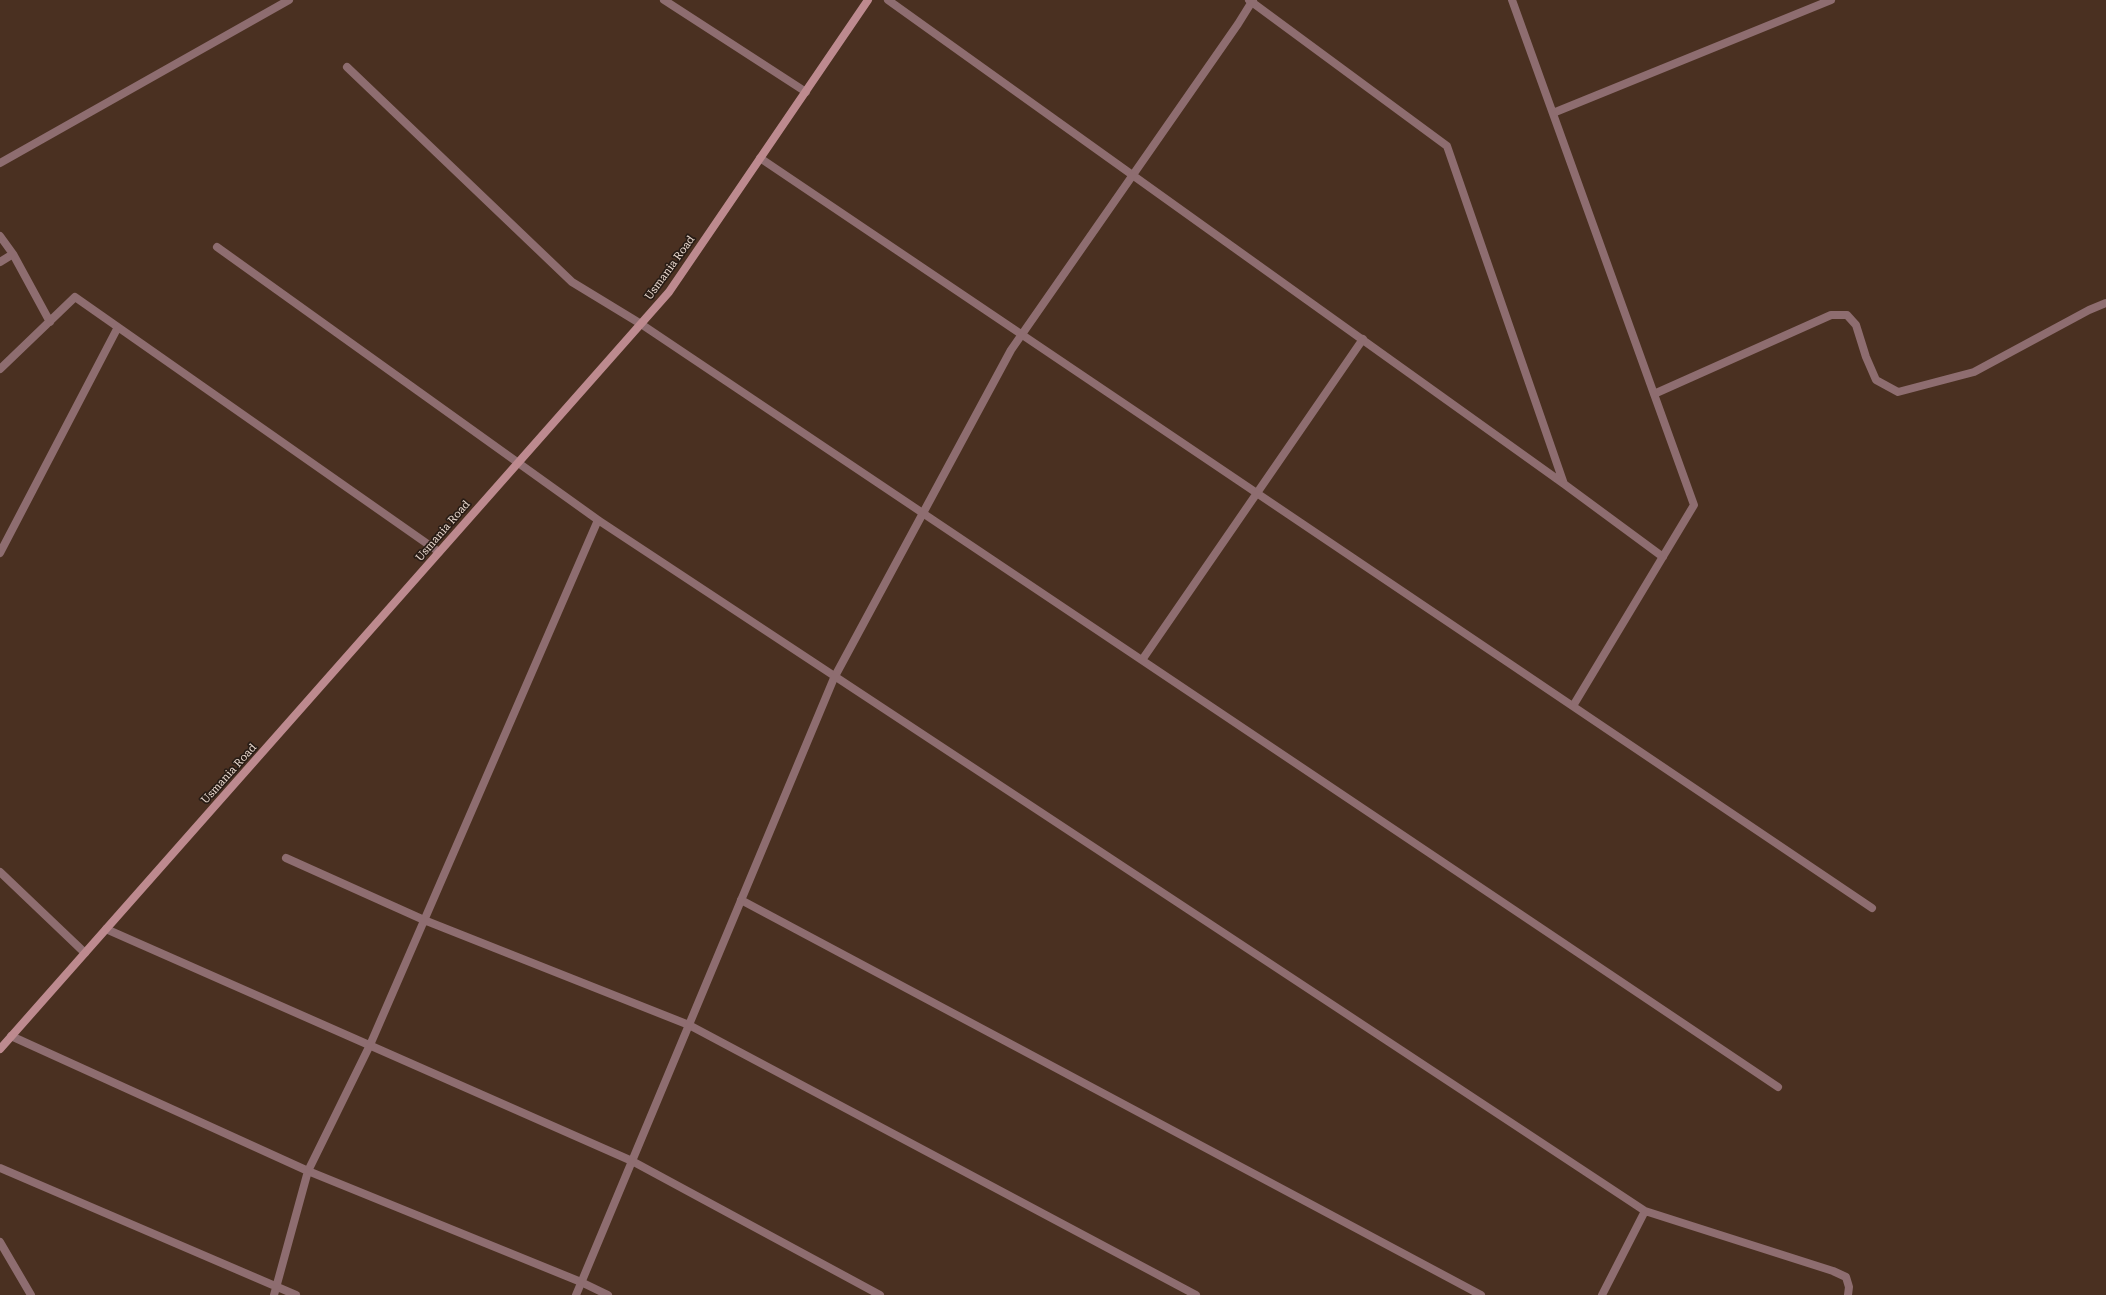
<!DOCTYPE html>
<html>
<head>
<meta charset="utf-8">
<style>
  body { margin:0 }
  canvas { display:block; background:#4a3021 }
</style>
</head>
<body>
<canvas width="2106" height="1295"></canvas>
<script>
const context = document.querySelector('canvas').getContext('2d');
context.lineJoin = 'round';
function toPath(rows) {
  const path = new Path2D();
  for (const r of rows) {
    path.moveTo(r[0], r[1]);
    for (let i = 2; i < r.length; i += 2) path.lineTo(r[i], r[i + 1]);
  }
  return path;
}
function trace(path, color, width, dash) {
  context.strokeStyle = color;
  context.lineWidth = width;
  context.lineCap = dash ? 'butt' : 'round';
  context.setLineDash(dash || []);
  context.stroke(path);
}
function write(font, color, halo, rows, align = 'center') {
  context.font = font + ' "Roboto Serif",serif';
  context.lineWidth = 3.5;
  context.setLineDash([]);
  context.textBaseline = 'middle';
  context.strokeStyle = halo;
  context.fillStyle = color;
  for (const [text, x, y, turn = 0] of rows) {
    context.save();
    context.translate(x, y);
    context.rotate((+turn || 0) * Math.PI / 180);
    context.textAlign = isNaN(turn) ? turn : align;
    if (halo) context.strokeText(text, 0, 0);
    context.fillText(text, 0, 0);
    context.restore();
  }
}
trace(toPath([
  [0,1242,31,1295]
]), '#8e6d70', 8);
trace(toPath([
  [664,0,806,92],
  [888,0,1564,484,1663,557],
  [1249,0,1447,146,1564,484],
  [1512,0,1694,505,1573,706],
  [347,67,572,282,641,324,1778,1087],
  [1553,113,1831,0],
  [760,158,1872,908],
  [0,163,289,0],
  [0,236,13,254,50,322],
  [217,247,598,520,1645,1211,1833,1271,1846,1277,1849,1287,1848,1295],
  [0,262,13,254],
  [0,369,75,297,439,552],
  [1654,394,1831,315,1847,315,1856,325,1866,357,1876,380,1898,392,1974,372,2089,310,2106,303],
  [0,553,118,327],
  [1142,660,1363,339],
  [286,858,424,920,689,1025,1196,1295],
  [0,872,85,953],
  [741,900,1481,1295],
  [106,929,632,1161,880,1295],
  [11,1036,308,1171,581,1282,608,1295],
  [0,1168,296,1295],
  [274,1295,308,1171,370,1045,598,520],
  [1602,1295,1645,1211]
]), '#8e6d70', 8);
trace(toPath([
  [576,1295,834,678,1011,350,1238,24,1253,0]
]), '#8e6d70', 8);
trace(toPath([
  [0,1049,669,292,868,0]
]), '#bd8a8f', 8);
write('11px', '#e9d8ce', '#281c15', [
  ["Usmania Road",670,268,-54],
  ["Usmania Road",443,531,-49],
  ["Usmania Road",229,774,-48]
]);
</script>
</body>
</html>
